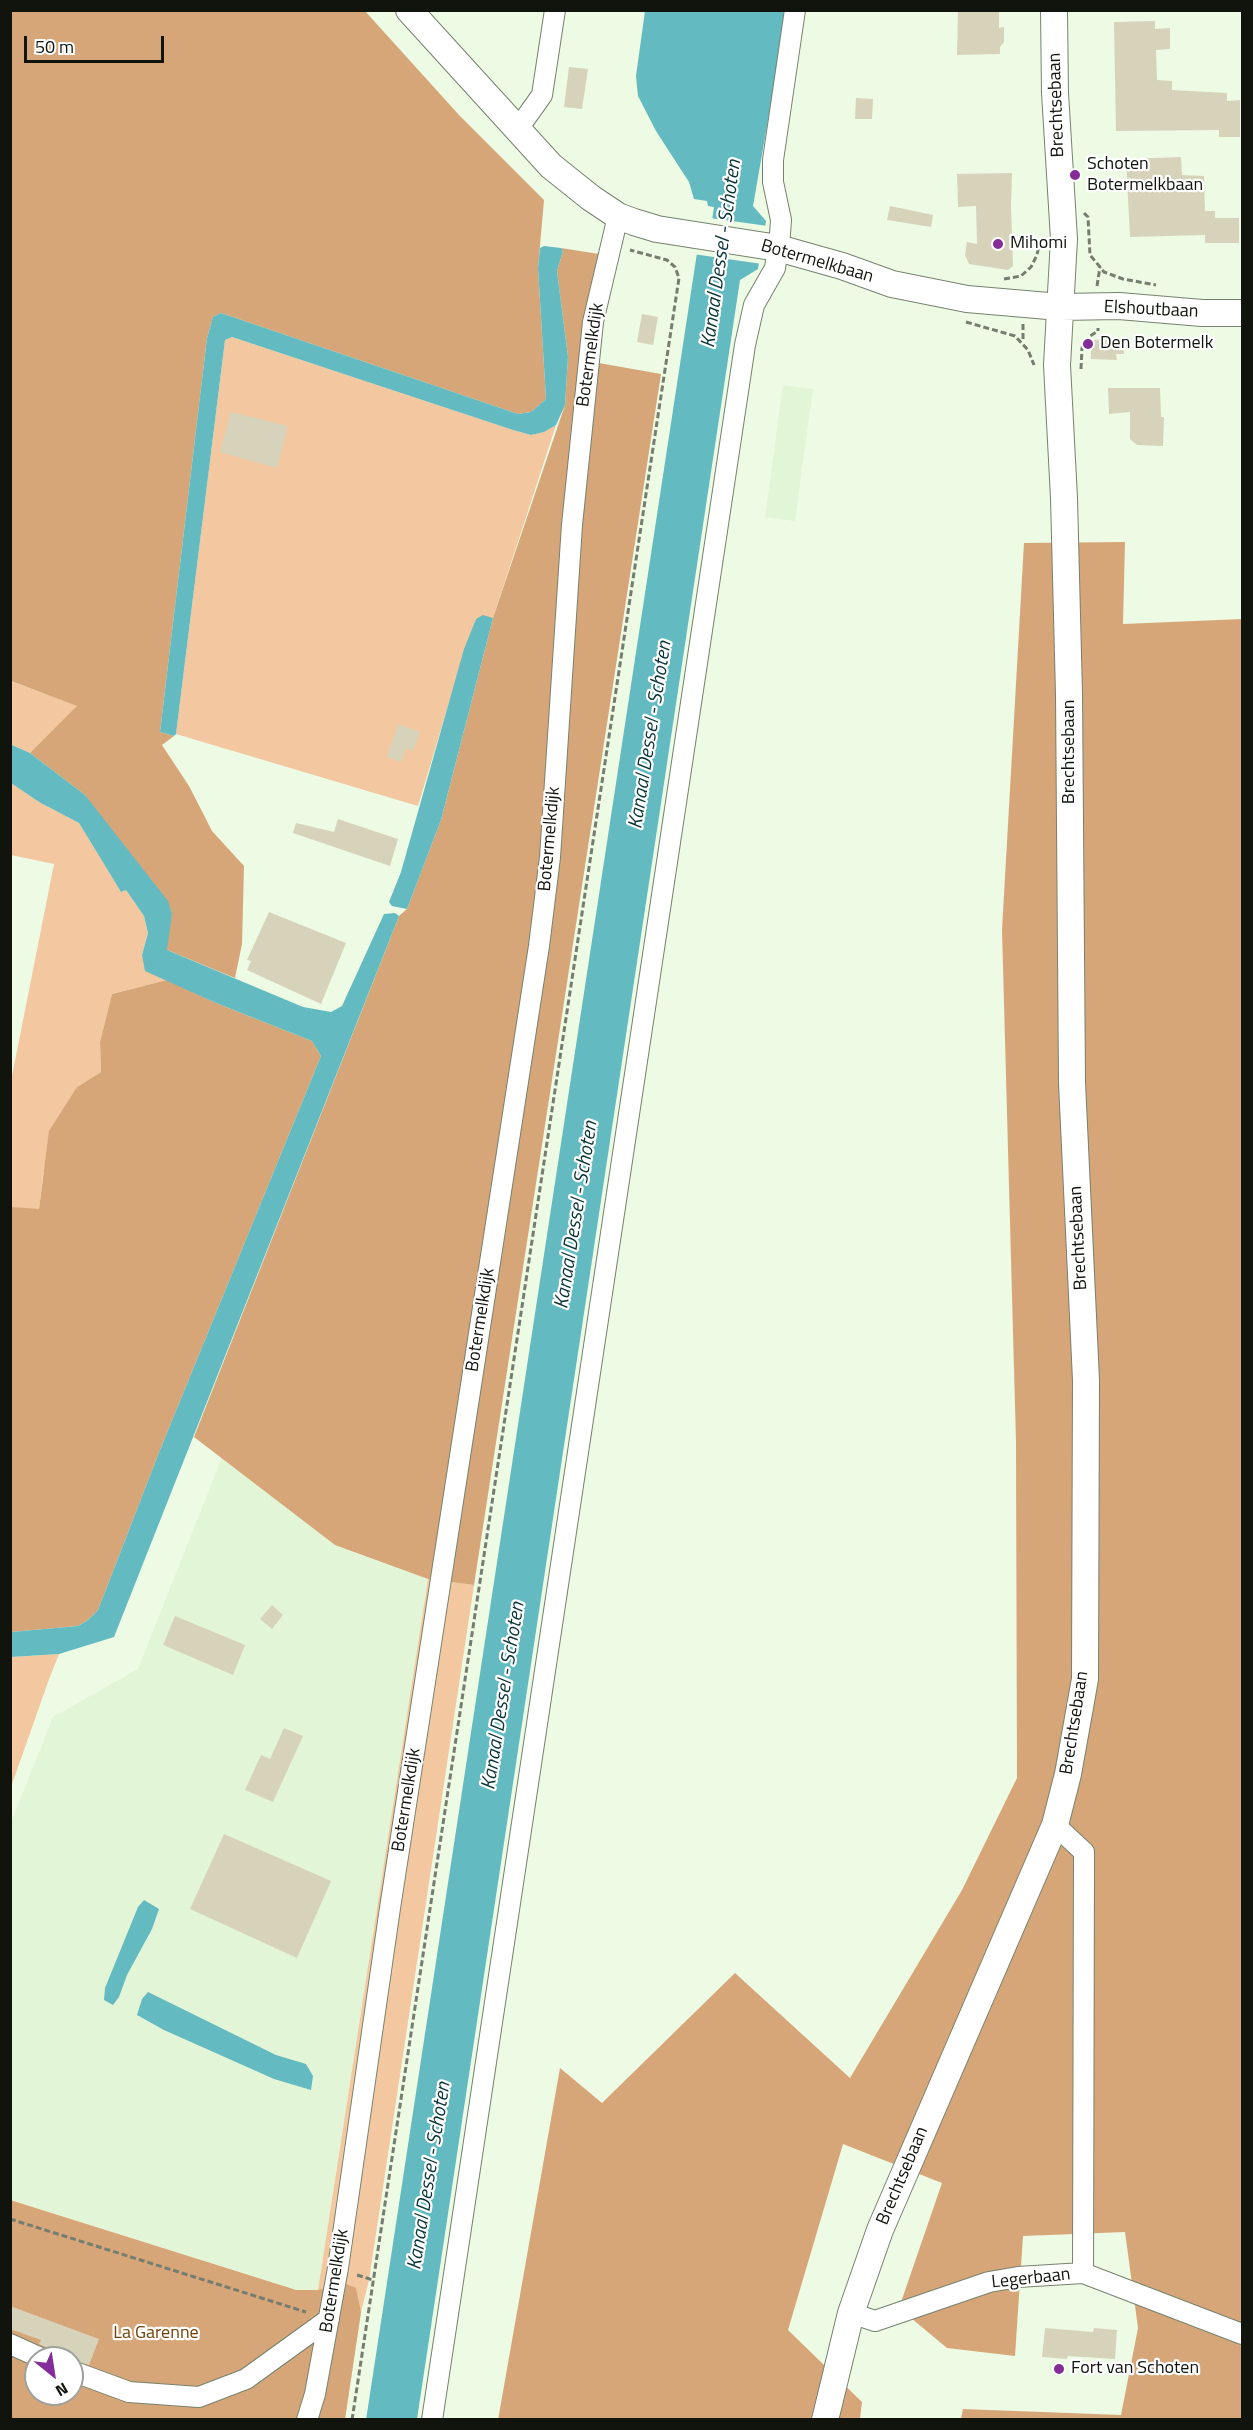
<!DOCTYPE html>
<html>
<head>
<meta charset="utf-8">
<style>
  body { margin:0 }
  #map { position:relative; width:1253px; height:2430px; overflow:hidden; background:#edfae4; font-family:"Titillium Web",sans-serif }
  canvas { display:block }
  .frame { position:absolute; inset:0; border:12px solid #10140d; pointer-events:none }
  .north { position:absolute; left:24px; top:2346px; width:60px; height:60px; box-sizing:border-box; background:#fff; border:2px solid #9fa19e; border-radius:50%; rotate:150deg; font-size:16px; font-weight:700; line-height:24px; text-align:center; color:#10140d }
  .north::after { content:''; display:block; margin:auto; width:21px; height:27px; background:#842c98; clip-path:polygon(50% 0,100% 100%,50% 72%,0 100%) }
  .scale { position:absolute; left:24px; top:36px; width:140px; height:27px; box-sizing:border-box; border:3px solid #10140d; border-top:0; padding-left:8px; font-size:18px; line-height:21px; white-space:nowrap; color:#10140d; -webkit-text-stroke:4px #fff; paint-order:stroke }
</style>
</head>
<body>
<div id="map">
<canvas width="1253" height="2430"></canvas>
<div class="frame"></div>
<div class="north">N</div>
<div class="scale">50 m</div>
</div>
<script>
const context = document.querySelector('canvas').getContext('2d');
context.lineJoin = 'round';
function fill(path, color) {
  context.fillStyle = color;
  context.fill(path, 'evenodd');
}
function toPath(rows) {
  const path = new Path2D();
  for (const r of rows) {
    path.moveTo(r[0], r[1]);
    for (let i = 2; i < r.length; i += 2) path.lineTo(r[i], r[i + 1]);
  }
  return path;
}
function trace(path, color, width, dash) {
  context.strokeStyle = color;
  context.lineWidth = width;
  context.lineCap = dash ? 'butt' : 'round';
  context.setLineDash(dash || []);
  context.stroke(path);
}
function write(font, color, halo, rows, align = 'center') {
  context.font = font + ' "Titillium Web",sans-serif';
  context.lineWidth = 4.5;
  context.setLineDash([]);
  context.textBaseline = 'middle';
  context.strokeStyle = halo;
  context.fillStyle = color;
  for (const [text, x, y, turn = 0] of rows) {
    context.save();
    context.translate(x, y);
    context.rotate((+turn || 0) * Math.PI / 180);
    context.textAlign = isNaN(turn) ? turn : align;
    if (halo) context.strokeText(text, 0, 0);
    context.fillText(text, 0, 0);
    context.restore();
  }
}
fill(toPath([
  [783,385,813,389,795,521,765,517],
  [232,1432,335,1545,428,1579,318,2290,296,2290,11,2200,10,1825,53,1717,138,1669]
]), '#e3f5d7');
fill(toPath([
  [232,337,513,430,531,435,544,432,556,425,493,618,483,617,476,619,465,649,418,806,176,734,225,340],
  [10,681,78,706,30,753,11,744],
  [11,783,39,802,79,823,121,892,126,890,144,916,148,933,142,955,159,977,167,980,112,994,100,1042,101,1072,77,1087,43,1174,39,1210,10,1207,11,1081,54,864,11,855],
  [428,1579,474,1585,369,2280,361,2312,345,2419,11,2419,10,2200,296,2290,318,2290],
  [36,2358,72,2358,72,2394,36,2394],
  [59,1654,48,1682,11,1787,11,1657]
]), '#f3c79f');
fill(toPath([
  [10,11,365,11,459,115,544,200,538,268,546,399,531,412,518,414,221,313,213,317,207,338,160,732,174,736,162,745,189,786,212,831,244,866,242,944,235,978,167,950,85,795,30,753,77,706,11,681],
  [561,248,599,254,582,360,661,374,474,1585,428,1579,335,1545,194,1437,399,916,407,909,441,820,493,618,565,405,568,357,557,271,563,251],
  [1125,542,1123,624,1242,619,1242,2419,961,2419,963,2409,1121,2415,1138,2328,1125,2232,1023,2236,1015,2356,947,2348,899,2308,942,2183,843,2144,788,2330,862,2402,860,2419,498,2420,560,2068,602,2103,735,1973,850,2078,962,1890,1017,1778,1016,1442,1002,930,1024,543],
  [167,980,216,1003,312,1041,321,1056,160,1450,98,1610,88,1620,78,1626,11,1632,11,1207,39,1209,49,1131,77,1087,101,1072,100,1042,112,994],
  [10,2200,296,2290,318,2290,346,2284,356,2288,361,2312,345,2419,11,2419],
  [36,2358,72,2358,72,2394,36,2394]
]), '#d7a678');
fill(toPath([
  [645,11,787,11,753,206,766,221,758,269,740,280,417,2419,366,2420,697,253,707,254,714,207,708,206,707,201,694,199,689,182,656,131,638,96,636,76],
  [544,246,561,248,563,251,557,271,568,357,565,405,556,425,544,432,531,435,513,430,232,337,225,340,176,734,174,736,160,732,207,338,213,317,221,313,518,414,531,412,546,399,538,268,540,248],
  [483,615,493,618,441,820,407,909,392,906,389,902,401,872,464,649,476,619],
  [10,744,30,753,85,795,168,901,172,914,167,950,303,1007,331,1012,342,1006,384,914,395,913,399,916,114,1637,59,1654,11,1657,11,1632,78,1626,88,1620,98,1610,160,1450,321,1056,312,1041,216,1003,145,971,142,955,148,933,144,916,126,890,121,892,79,823,39,802,11,783],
  [144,1900,159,1909,152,1929,127,1975,119,1997,113,2005,104,2000,105,1988,138,1907],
  [148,1992,276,2055,306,2064,313,2076,311,2090,274,2079,164,2030,137,2015,142,1999]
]), '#63bac0');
fill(toPath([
  [710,218,768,226,762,264,693,254,696,250,704,251]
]), '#edfae4');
fill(toPath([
  [958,10,999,10,999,28,1004,27,1004,42,1000,47,1000,54,957,55],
  [1155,21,1155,29,1170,28,1170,49,1156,50,1157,80,1172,81,1172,90,1227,93,1227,101,1240,100,1240,137,1219,137,1219,130,1116,131,1114,22],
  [569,67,588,69,582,109,564,107],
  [856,98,873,99,872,119,855,119],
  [1181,157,1182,175,1204,176,1205,211,1215,211,1215,218,1239,218,1239,243,1205,243,1205,235,1130,237,1126,159],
  [1012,173,1011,205,1013,266,1008,270,969,264,965,255,967,242,977,244,976,206,958,207,957,174],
  [890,206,933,215,931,227,887,220],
  [642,314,658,317,653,345,637,342],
  [1124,339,1124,354,1116,354,1117,360,1091,359,1091,340],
  [1108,388,1160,388,1161,417,1164,417,1163,446,1137,445,1130,439,1130,412,1109,414],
  [231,412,288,426,277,468,220,452],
  [398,724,420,732,413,751,406,748,401,762,387,757],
  [338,819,398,839,390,866,293,833,296,823,334,832],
  [269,912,346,943,321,1004,247,970,251,961,247,960],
  [272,1605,283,1615,272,1629,260,1619],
  [175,1616,245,1645,233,1675,163,1645],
  [284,1728,303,1736,273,1802,245,1790,261,1755,270,1759],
  [224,1834,331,1881,297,1958,190,1909],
  [10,2306,99,2339,89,2365,52,2354,46,2347,39,2344,41,2340,10,2329],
  [1045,2328,1093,2332,1094,2328,1117,2330,1115,2359,1068,2356,1067,2359,1042,2357]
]), '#d7d3ba');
const minor = toPath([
  [517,130,542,95,555,10],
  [1055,1825,1084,1852,1083,2273],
  [851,2313,875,2321,989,2282,1018,2277,1083,2273,1242,2334],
  [10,2344,41,2358],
  [72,2371,129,2392,199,2397,246,2379,329,2319],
  [307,2420,315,2394,338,2268,390,1908,539,946,550,857,572,525,593,322,618,216],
  [432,2420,745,345,754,305,775,268,780,234,781,220,773,182,773,160,795,10]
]);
const major = toPath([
  [409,10,551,166,591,198,618,216,634,222,657,229,778,248,842,266,892,284,967,299,1060,307,1119,306,1202,313,1242,313],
  [825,2420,851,2313,880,2230,1055,1825,1068,1774,1085,1679,1086,1380,1072,1083,1069,694,1064,498,1057,365,1064,239,1055,93,1054,10]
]);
trace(minor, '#76826e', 22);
trace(major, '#76826e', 28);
trace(toPath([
  [1084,213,1088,217,1090,255,1100,267,1104,272,1123,279,1156,285],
  [1004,279,1021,276,1031,267,1037,255,1040,240],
  [1097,286,1100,267],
  [966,322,1015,336,1028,350,1034,365],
  [1023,324,1023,341],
  [1081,369,1082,348,1090,336,1098,331,1098,328],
  [10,2219,306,2312],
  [357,2275,373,2280],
  [352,2420,679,278,675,267,667,260,630,250]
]), '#757d70', 3, [6, 3]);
trace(minor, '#fff', 20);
trace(major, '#fff', 26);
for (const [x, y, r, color] of [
  [1075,175,6,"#842c98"],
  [998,244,6,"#842c98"],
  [1088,344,6,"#842c98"],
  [1059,2369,6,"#842c98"]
]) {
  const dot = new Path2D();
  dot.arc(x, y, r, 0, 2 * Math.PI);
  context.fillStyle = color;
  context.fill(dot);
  trace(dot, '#fff', 2);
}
write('18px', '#10140d', '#fff', [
  ["Brechtsebaan",1057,105,-92],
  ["Botermelkbaan",817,262,16],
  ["Elshoutbaan",1151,310,3],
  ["Botermelkdijk",591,355,-82],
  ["Brechtsebaan",1070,752,-90],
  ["Botermelkdijk",550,839,-85],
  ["Brechtsebaan",1079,1238,-93],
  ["Botermelkdijk",481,1320,-81],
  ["Brechtsebaan",1075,1723,-81],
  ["Botermelkdijk",407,1800,-81],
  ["Brechtsebaan",903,2176,-67],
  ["Legerbaan",1031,2279,-6],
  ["Botermelkdijk",335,2281,-81]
]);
write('18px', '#10140d', '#fff', [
  ["Schoten",1087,165],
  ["Botermelkbaan",1087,186],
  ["Mihomi",1010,244],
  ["Den Botermelk",1100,344],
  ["Fort van Schoten",1071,2369]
], 'left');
write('18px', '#704109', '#fff', [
  ["La Garenne",156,2334]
]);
write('italic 20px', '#083437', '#fff', [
  ["Kanaal Dessel - Schoten",722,254,-82],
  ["Kanaal Dessel - Schoten",651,735,-81],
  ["Kanaal Dessel - Schoten",577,1215,-81],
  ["Kanaal Dessel - Schoten",504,1696,-81],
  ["Kanaal Dessel - Schoten",430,2176,-81]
]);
</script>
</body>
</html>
